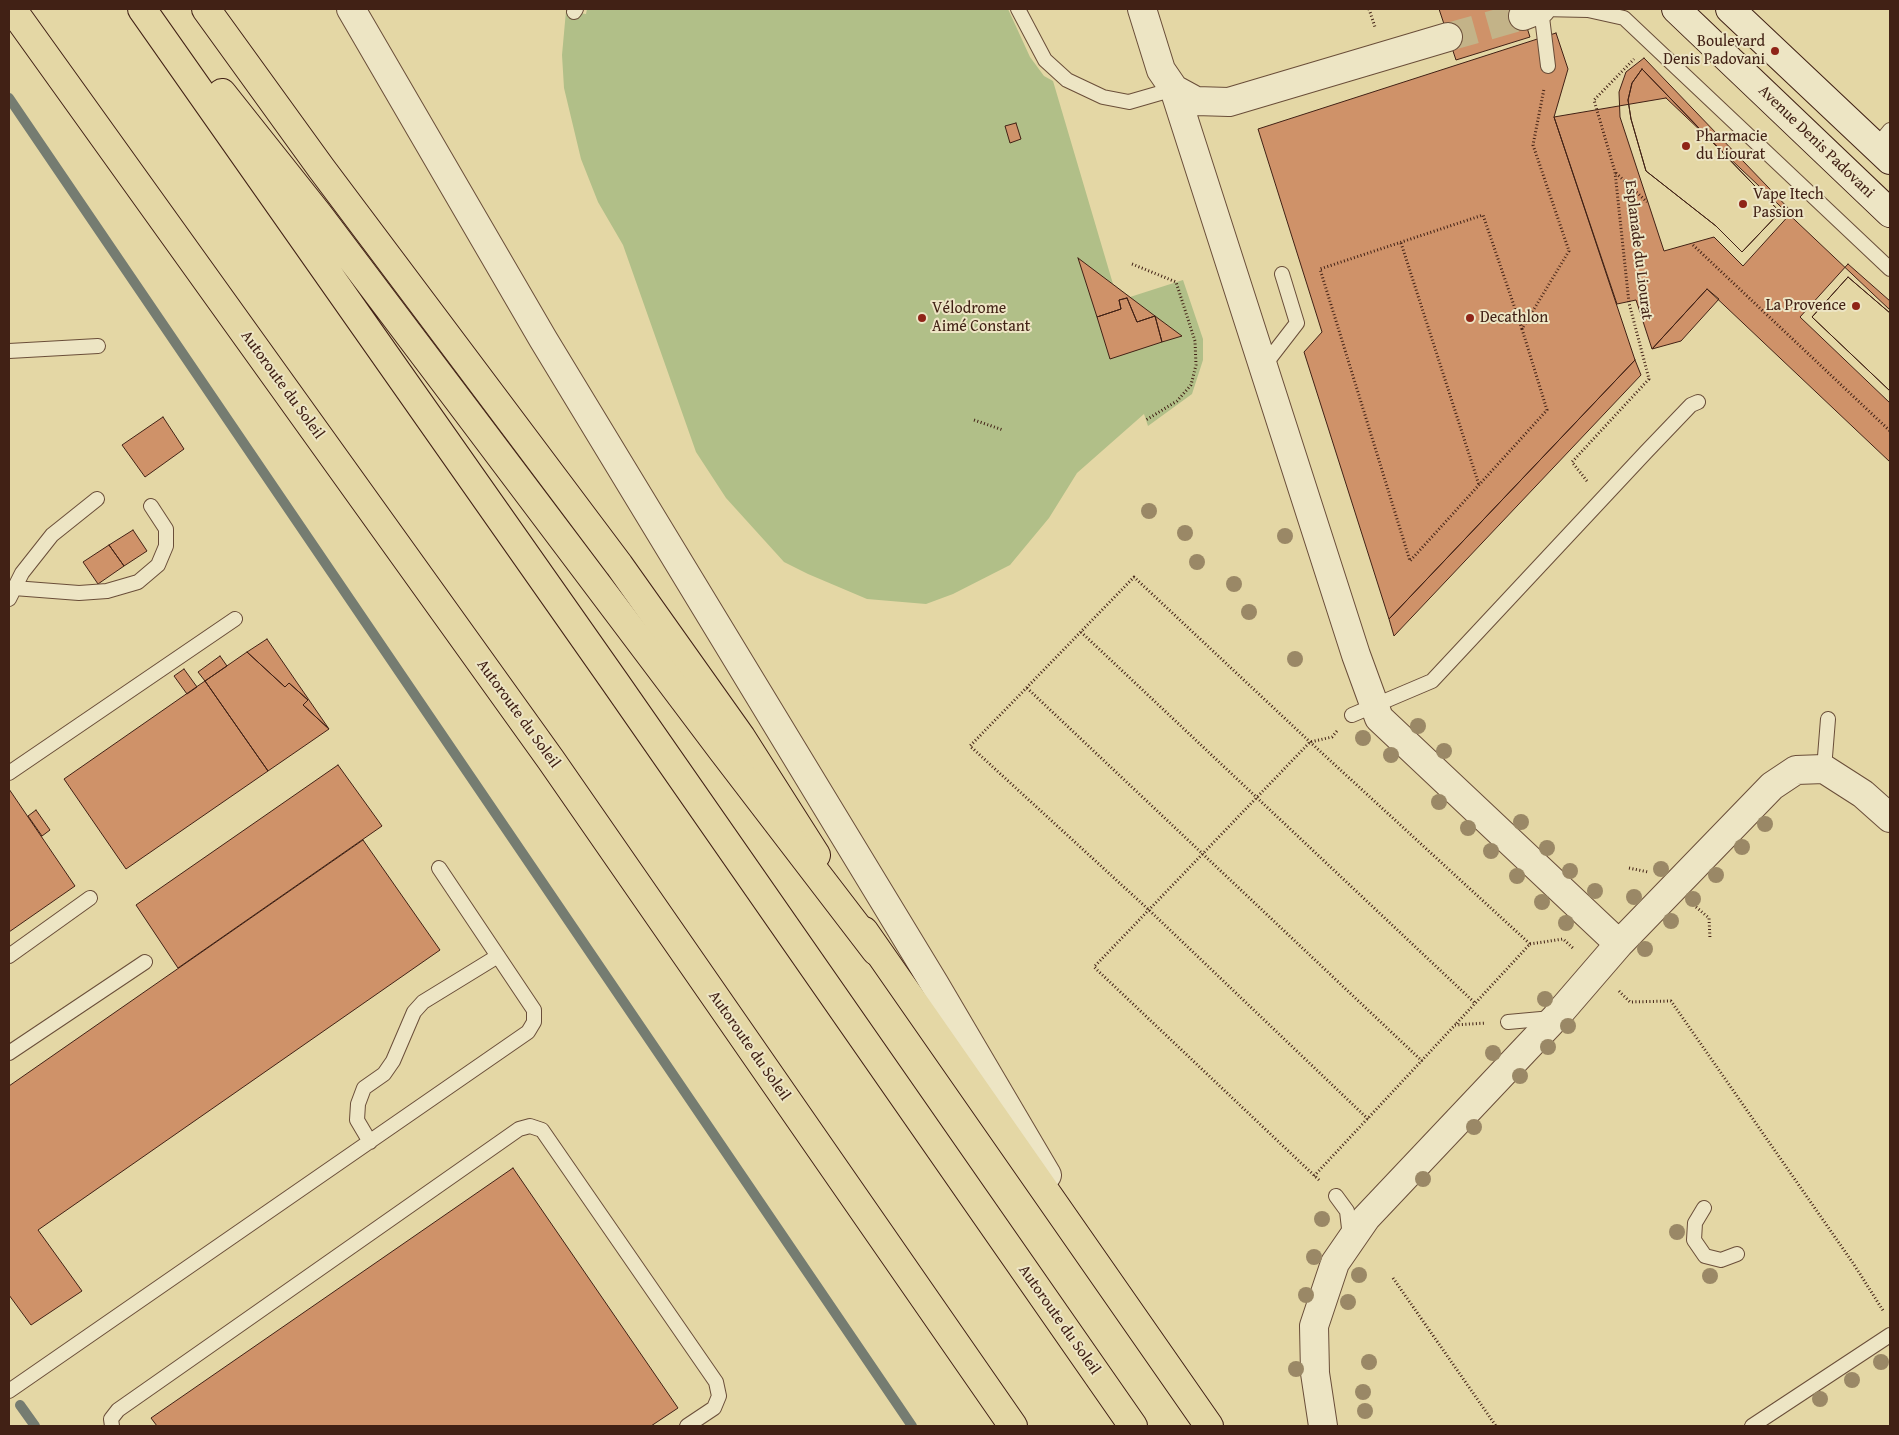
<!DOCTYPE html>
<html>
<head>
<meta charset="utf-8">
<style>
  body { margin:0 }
  #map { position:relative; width:1899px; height:1435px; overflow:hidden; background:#e4d7a5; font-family:"Gentium Book Plus",serif }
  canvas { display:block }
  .frame { position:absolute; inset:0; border:10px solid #412115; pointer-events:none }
</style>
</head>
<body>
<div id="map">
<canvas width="1899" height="1435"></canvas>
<div class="frame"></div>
</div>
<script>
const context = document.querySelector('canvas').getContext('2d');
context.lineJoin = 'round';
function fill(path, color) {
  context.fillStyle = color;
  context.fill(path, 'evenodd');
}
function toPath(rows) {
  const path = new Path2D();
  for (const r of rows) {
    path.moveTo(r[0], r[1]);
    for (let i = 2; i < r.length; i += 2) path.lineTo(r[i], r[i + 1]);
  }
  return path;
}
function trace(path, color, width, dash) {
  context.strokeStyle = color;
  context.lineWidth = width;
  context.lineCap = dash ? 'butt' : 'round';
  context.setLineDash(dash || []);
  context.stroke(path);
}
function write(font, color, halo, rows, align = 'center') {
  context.font = font + ' "Gentium Book Plus",serif';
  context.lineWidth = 4;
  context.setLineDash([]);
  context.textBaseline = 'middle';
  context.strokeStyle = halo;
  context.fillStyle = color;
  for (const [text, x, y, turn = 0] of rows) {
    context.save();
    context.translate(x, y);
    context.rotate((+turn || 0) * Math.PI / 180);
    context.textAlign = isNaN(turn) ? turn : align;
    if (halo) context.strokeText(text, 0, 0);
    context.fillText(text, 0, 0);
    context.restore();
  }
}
fill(toPath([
  [587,9,1008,9,1030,57,1044,76,1053,81,1113,284,1130,297,1183,280,1203,339,1203,360,1192,394,1148,426,1144,414,1077,473,1049,518,1010,565,953,594,926,604,867,599,808,574,784,562,726,498,696,452,623,245,598,202,581,159,564,88,562,55,566,11,586,14]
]), '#b1bf88');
trace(toPath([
  [9,98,912,1426],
  [20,1405,35,1426]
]), '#757c71', 10);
const building = toPath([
  [1439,9,1521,9,1530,37,1456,60,1439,9],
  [1556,33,1568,69,1554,117,1635,360,1389,619,1304,352,1322,332,1258,129,1556,33],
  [1644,58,1792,212,1743,266,1714,237,1664,251,1620,117,1619,92,1626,72,1644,58],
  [1642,69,1780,212,1742,252,1716,226,1646,171,1631,119,1628,100,1632,83,1642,69],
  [1642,69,1780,212,1742,252,1716,226,1646,171,1631,119,1628,100,1632,83,1642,69],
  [1666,98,1890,310,1890,462,1707,289,1652,349,1636,300,1617,304,1554,117,1666,98],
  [1016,123,1021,139,1010,143,1005,126,1016,123],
  [1078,258,1155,316,1137,322,1127,298,1119,300,1121,309,1097,317,1078,258],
  [1848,264,1890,301,1890,313,1848,277,1812,317,1890,391,1890,403,1800,317,1848,264],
  [1848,277,1890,313,1890,391,1812,317,1848,277],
  [1707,289,1719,299,1681,341,1652,349,1707,289],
  [1127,298,1137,322,1155,316,1162,342,1110,359,1097,317,1121,309,1119,300,1127,298],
  [1155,316,1182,336,1162,342,1155,316],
  [1635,360,1641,375,1394,636,1389,619,1635,360],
  [163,417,184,449,145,477,122,445,163,417],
  [133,530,147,551,124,566,109,545,133,530],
  [109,545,124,566,98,584,83,562,109,545],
  [267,639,329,729,303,705,308,700,289,683,285,687,247,652,267,639],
  [247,652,285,687,289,683,308,700,303,705,329,729,268,771,205,681,247,652],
  [220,656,227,666,205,681,198,672,220,656],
  [184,669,197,687,187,694,174,676,184,669],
  [205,681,268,771,126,869,64,779,205,681],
  [338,765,382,826,178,968,136,905,338,765],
  [9,789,75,886,9,932,9,789],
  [36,810,50,830,42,836,28,816,36,810],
  [363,840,440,950,38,1230,82,1291,31,1325,9,1295,9,1086,363,840],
  [513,1168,678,1408,651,1426,157,1426,151,1418,513,1168]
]);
fill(building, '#cf9269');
trace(building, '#412115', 1);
trace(toPath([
  [1448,37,1523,16]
]), '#c3b388', 28, [28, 14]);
const service = toPath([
  [1018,9,1045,60,1067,80,1103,97,1129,102,1174,89],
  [1541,9,1588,10,1624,18,1890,269],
  [1541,9,1548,66],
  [574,12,576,9],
  [1876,147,1890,130],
  [9,351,98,346],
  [1263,367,1297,323,1282,274],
  [14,588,79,593,107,591,138,582,158,565,166,546,166,529,151,506],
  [9,599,22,573,52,535,97,499],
  [1352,715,1432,681,1646,452,1691,405,1698,402],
  [1824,769,1828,719],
  [9,773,235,619],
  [9,956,90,898],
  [1508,1022,1552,1018],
  [9,1053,145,962],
  [370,1142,357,1120,358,1104,364,1088,384,1074,393,1061,414,1012,423,1002,498,956],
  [1336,1196,1347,1211,1350,1237],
  [1704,1208,1695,1223,1694,1240,1705,1256,1721,1260,1737,1254],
  [9,1391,528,1032,534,1022,534,1010,439,868],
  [112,1426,111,1419,118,1410,519,1129,530,1126,542,1130,716,1382,719,1396,714,1408,687,1426],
  [1752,1426,1890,1335]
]);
const minor = toPath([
  [351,9,543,339,934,983,1047,1175],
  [1142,9,1161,70,1174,89,1356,655,1379,718,1619,944],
  [1523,16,1541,9],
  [1174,89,1196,101,1229,102,1448,37],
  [1323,1426,1315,1373,1314,1326,1335,1263,1366,1218,1556,1017,1619,944,1772,786,1796,770,1824,769,1863,794,1890,818]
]);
const secondary = toPath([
  [1676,9,1890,213],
  [1730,9,1890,160]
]);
const primary = toPath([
  [206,9,321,168,619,565,741,737,816,855],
  [864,931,1209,1426]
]);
const motorway = toPath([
  [12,9,551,760,1013,1426],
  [142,9,615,682,1133,1426],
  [222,93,318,214,722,750,876,951]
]);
trace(service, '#6a4e39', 16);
trace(minor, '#6a4e39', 30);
trace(secondary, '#412115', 30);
trace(primary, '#412115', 30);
trace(motorway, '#412115', 30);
trace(toPath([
  [1369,9,1375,27],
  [1616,173,1647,202],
  [1401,243,1479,485],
  [1693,245,1890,431],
  [1132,264,1176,282,1195,341,1196,365,1191,385,1177,401,1146,420],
  [1522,329,1483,215,1320,269,1410,561,1547,410,1522,329,1569,251,1533,145,1544,89],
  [974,420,1003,430],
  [1587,481,1572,462,1649,379,1629,303,1615,172,1594,100,1634,59],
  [1081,632,1476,1004],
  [1027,688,1422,1061],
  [1629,868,1648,872],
  [1696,907,1709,918,1710,939],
  [1530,944,1563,939,1574,949],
  [1619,991,1630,1002,1671,1001,1853,1263,1884,1312],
  [1368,1119,1149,910,970,746,1134,577,1310,742,1530,944,1455,1025],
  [1314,1176,1455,1025,1486,1023],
  [1319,1180,1094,967,1310,742,1332,737,1337,731],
  [1393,1278,1496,1426]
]), '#412115', 3, [1, 2.5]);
trace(service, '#ede5c4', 14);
trace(minor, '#ede5c4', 28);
trace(secondary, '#ede5c4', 28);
trace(primary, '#e4d7a5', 28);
trace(motorway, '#e4d7a5', 28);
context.fillStyle = '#9a8866';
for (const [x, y] of [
  [1149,511],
  [1185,533],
  [1285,536],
  [1197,562],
  [1234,584],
  [1249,612],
  [1295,659],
  [1418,726],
  [1363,738],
  [1444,751],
  [1391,755],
  [1439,802],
  [1521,822],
  [1765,824],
  [1468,828],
  [1742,847],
  [1547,848],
  [1491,851],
  [1661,869],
  [1570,871],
  [1716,875],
  [1517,876],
  [1595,891],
  [1634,897],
  [1693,899],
  [1542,902],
  [1671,921],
  [1566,923],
  [1645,949],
  [1545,999],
  [1568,1026],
  [1548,1047],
  [1493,1053],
  [1520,1076],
  [1474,1127],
  [1423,1179],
  [1322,1219],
  [1677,1232],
  [1314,1257],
  [1359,1275],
  [1710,1276],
  [1306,1295],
  [1348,1302],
  [1369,1362],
  [1881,1362],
  [1296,1369],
  [1852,1380],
  [1363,1392],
  [1820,1399],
  [1365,1411]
]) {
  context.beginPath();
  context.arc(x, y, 8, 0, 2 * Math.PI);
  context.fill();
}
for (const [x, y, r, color] of [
  [1775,51,5,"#8f2418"],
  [1686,146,5,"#8f2418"],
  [1743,204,5,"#8f2418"],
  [1856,306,5,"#8f2418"],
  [922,318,5,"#8f2418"],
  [1470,318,5,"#8f2418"]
]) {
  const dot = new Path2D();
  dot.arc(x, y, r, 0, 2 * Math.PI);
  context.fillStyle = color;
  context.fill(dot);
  trace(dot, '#ede5c4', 2);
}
write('16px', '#412115', '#ede5c4', [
  ["Boulevard",1765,42,"right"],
  ["Denis Padovani",1765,60,"right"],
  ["Pharmacie",1696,137],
  ["du Liourat",1696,155],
  ["Vape Itech",1753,195],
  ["Passion",1753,213],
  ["La Provence",1846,306,"right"],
  ["Vélodrome",932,309],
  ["Aimé Constant",932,327],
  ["Decathlon",1480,318]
], 'left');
write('16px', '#412115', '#ede5c4', [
  ["Avenue Denis Padovani",1816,142,44],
  ["Esplanade du Liourat",1638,250,83],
  ["Autoroute du Soleil",282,385,54],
  ["Autoroute du Soleil",518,714,54],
  ["Autoroute du Soleil",749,1046,55],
  ["Autoroute du Soleil",1059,1320,55]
]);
</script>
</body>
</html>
